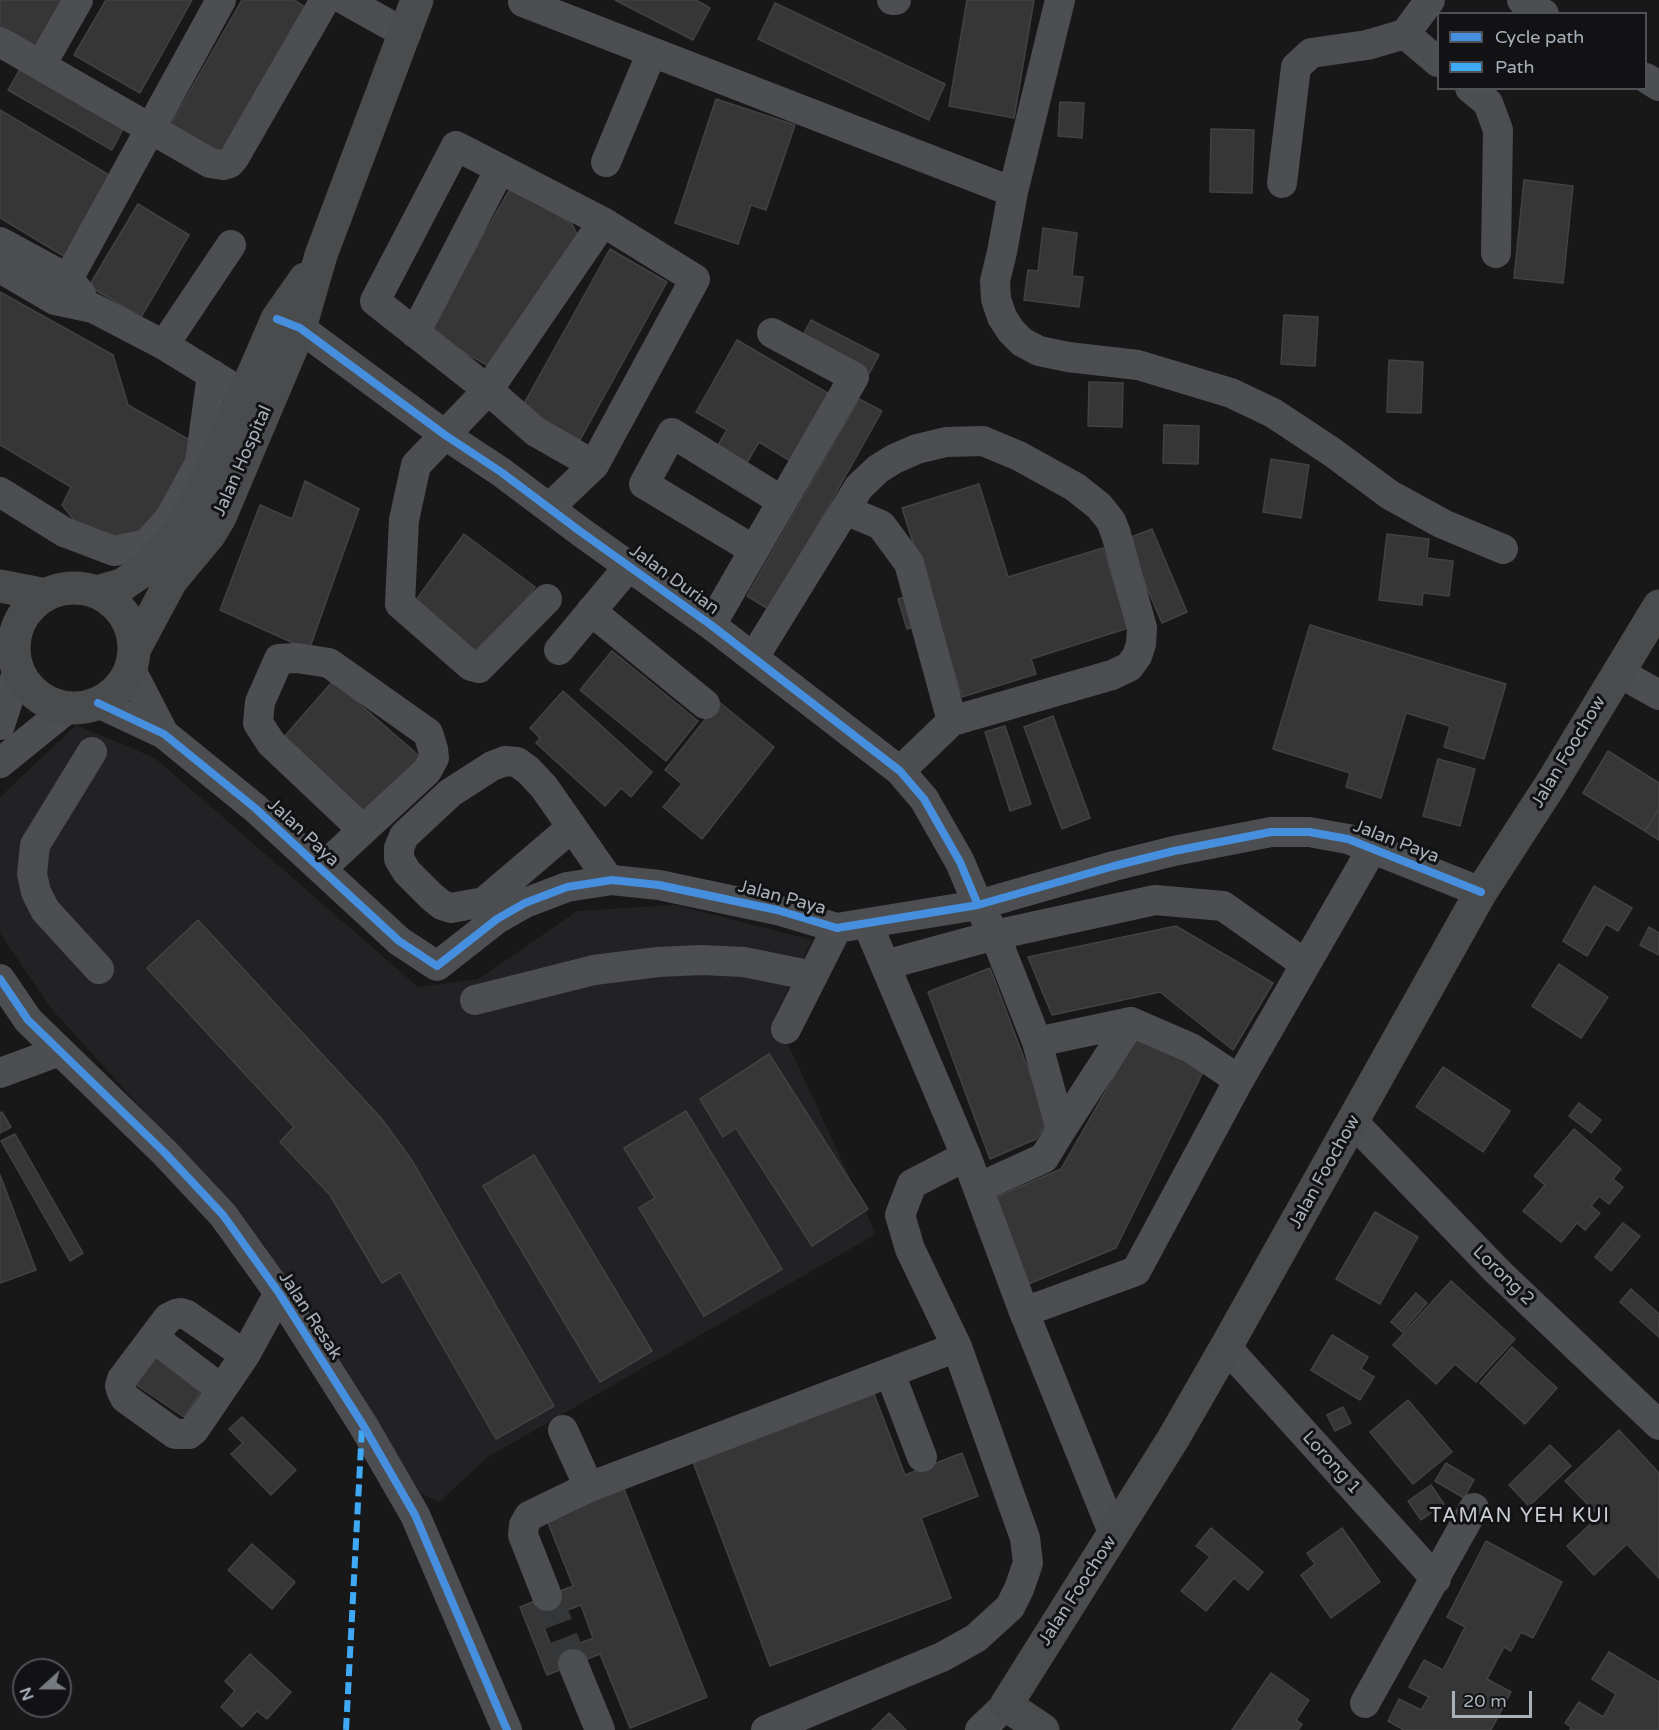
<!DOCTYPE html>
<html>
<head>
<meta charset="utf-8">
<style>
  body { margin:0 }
  #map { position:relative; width:1659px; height:1730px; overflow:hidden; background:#181818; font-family:"Varela Round",sans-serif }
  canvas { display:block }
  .legend { position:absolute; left:1437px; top:12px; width:210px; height:78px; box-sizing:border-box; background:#121214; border:2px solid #4e5156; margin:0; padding:8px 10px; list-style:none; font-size:18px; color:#a8b0ba }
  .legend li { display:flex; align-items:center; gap:12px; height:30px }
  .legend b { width:30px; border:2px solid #4e5156 }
  .north { position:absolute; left:12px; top:1658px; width:60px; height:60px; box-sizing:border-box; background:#121214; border:2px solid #4e5156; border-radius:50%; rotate:249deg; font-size:16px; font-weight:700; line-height:24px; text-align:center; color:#a8b0ba }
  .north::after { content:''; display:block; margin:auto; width:21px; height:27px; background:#767b81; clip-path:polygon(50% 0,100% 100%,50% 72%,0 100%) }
  .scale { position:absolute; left:1452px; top:1691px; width:80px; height:27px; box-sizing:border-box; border:3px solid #a8b0ba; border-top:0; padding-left:8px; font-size:18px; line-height:21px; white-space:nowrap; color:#a8b0ba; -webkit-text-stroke:4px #121214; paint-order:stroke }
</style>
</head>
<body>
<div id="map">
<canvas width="1659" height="1730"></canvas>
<ul class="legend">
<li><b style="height:8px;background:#468fdf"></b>Cycle path</li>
<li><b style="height:8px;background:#3fa9f5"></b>Path</li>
</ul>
<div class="north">N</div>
<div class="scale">20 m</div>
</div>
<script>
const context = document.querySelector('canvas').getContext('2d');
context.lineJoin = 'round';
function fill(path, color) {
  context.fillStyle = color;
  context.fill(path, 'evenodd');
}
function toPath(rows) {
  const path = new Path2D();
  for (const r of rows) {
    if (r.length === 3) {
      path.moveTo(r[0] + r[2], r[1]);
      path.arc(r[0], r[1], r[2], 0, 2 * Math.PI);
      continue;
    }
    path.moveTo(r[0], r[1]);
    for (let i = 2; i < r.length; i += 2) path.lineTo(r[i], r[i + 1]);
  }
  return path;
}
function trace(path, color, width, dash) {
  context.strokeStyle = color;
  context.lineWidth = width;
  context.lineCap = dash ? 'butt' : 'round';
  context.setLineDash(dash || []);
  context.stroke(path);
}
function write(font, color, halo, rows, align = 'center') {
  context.font = font + ' "Varela Round",sans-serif';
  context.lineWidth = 6;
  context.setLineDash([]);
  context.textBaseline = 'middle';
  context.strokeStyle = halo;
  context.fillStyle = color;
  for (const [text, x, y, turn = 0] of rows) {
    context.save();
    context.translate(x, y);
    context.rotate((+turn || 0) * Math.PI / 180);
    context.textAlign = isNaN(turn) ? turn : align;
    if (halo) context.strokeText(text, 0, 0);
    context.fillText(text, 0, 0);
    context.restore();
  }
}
fill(toPath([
  [76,725,155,758,418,987,479,979,577,911,675,905,812,940,775,1016,876,1234,488,1457,439,1502,413,1490,262,1242,50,1007,0,933,0,797]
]), '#222224');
const building = toPath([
  [0,0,65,0,36,51,0,30,0,0],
  [106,0,192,0,140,93,74,55,106,0],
  [242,0,294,0,312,11,228,157,171,124,242,0],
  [615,0,696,0,710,8,693,40,615,0],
  [967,0,1034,0,1014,118,949,106,967,0],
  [775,3,945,84,929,120,758,39,775,3],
  [20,69,123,129,112,150,8,90,20,69],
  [716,99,795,125,766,210,751,205,738,244,675,223,716,99],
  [1060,102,1084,103,1082,138,1058,136,1060,102],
  [0,110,114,178,67,258,0,218,0,110],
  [1211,129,1254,130,1252,193,1210,192,1211,129],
  [1524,180,1573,186,1563,283,1514,278,1524,180],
  [511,187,572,224,578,236,496,370,428,332,511,187],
  [138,204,189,235,141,317,89,286,138,204],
  [1043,228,1077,233,1072,276,1083,277,1079,307,1024,300,1028,270,1038,271,1043,228],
  [610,249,667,282,580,440,522,407,610,249],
  [0,292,113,355,128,405,193,442,164,515,145,540,113,543,77,524,62,505,71,487,0,445,0,292],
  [1284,315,1318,317,1315,366,1281,364,1284,315],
  [811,320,879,355,869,374,801,339,811,320],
  [737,340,831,395,792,462,759,442,734,484,705,467,727,430,696,412,737,340],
  [1389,360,1423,362,1421,413,1387,412,1389,360],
  [1089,382,1123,383,1122,427,1088,426,1089,382],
  [859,399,882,411,770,610,747,596,859,399],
  [1164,425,1199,426,1198,464,1163,463,1164,425],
  [1271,459,1309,465,1301,518,1263,512,1271,459],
  [305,481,359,509,309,650,220,610,260,505,292,519,305,481],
  [979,484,1008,577,1103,548,1128,628,1031,659,1036,674,962,697,938,619,907,629,898,599,928,590,902,508,979,484],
  [1152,529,1187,612,1162,623,1126,539,1152,529],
  [464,534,535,587,483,657,413,604,464,534],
  [1387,534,1429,539,1427,558,1453,561,1449,596,1423,593,1422,605,1379,600,1387,534],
  [1310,625,1506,684,1484,759,1444,747,1450,726,1406,713,1381,798,1346,787,1350,773,1273,749,1310,625],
  [612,651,698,721,666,761,580,690,612,651],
  [333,681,425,761,371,817,283,738,333,681],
  [563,691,652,772,631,797,621,788,605,806,536,743,540,738,530,728,563,691],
  [719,702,774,747,702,839,663,807,682,784,665,770,719,702],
  [1053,716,1090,818,1062,829,1024,727,1053,716],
  [1005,726,1031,804,1010,811,985,732,1005,726],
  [1608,751,1659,783,1659,809,1645,831,1583,793,1608,751],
  [1438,759,1475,769,1460,826,1423,816,1438,759],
  [1659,809,1659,840,1645,831,1659,809],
  [1594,886,1632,908,1618,931,1606,924,1587,956,1563,941,1594,886],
  [198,920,381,1118,411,1159,554,1406,496,1439,400,1272,382,1283,330,1195,280,1142,294,1127,147,968,198,920],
  [1176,926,1273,983,1233,1050,1160,992,1052,1015,1028,957,1176,926],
  [1649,927,1659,933,1659,955,1640,945,1649,927],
  [1559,964,1608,997,1581,1038,1532,1006,1559,964],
  [990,968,1048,1122,1036,1139,990,1159,928,992,990,968],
  [1139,1033,1205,1068,1116,1248,1026,1285,992,1199,1061,1169,1139,1033],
  [769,1054,868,1209,812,1246,736,1128,723,1137,700,1099,769,1054],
  [1443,1067,1510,1111,1483,1152,1416,1107,1443,1067],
  [1579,1103,1601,1120,1591,1133,1569,1116,1579,1103],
  [686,1111,782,1269,704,1316,639,1208,655,1198,624,1148,686,1111],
  [2,1112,11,1127,0,1133,0,1113,2,1112],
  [1574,1129,1621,1169,1613,1179,1623,1187,1609,1204,1599,1196,1591,1206,1600,1213,1585,1230,1577,1223,1561,1242,1523,1211,1545,1185,1534,1176,1574,1129],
  [15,1134,83,1253,70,1261,1,1141,15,1134],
  [534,1155,652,1351,600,1382,483,1186,534,1155],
  [0,1175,36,1270,0,1283,0,1175],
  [1375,1212,1418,1237,1380,1304,1336,1279,1375,1212],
  [1623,1223,1640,1236,1611,1271,1595,1257,1623,1223],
  [1451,1281,1515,1339,1476,1382,1455,1364,1436,1384,1393,1345,1451,1281],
  [1631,1289,1659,1314,1659,1337,1620,1302,1631,1289],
  [1416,1293,1427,1303,1402,1332,1391,1322,1416,1293],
  [1332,1335,1368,1357,1361,1369,1374,1377,1360,1400,1311,1370,1332,1335],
  [1512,1347,1557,1388,1525,1424,1480,1383,1512,1347],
  [154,1353,204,1386,184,1417,135,1384,154,1353],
  [874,1394,905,1475,962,1453,978,1496,921,1518,951,1598,770,1666,693,1462,874,1394],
  [1408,1400,1452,1452,1413,1484,1370,1432,1408,1400],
  [1343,1407,1351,1423,1335,1431,1327,1415,1343,1407],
  [242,1417,296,1470,271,1495,231,1454,243,1443,229,1429,242,1417],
  [1619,1430,1659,1473,1659,1578,1627,1544,1594,1575,1567,1546,1599,1516,1565,1481,1619,1430],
  [1550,1445,1571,1466,1529,1506,1509,1485,1550,1445],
  [1446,1463,1474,1480,1464,1498,1435,1481,1446,1463],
  [1431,1485,1444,1504,1421,1520,1408,1501,1431,1485],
  [624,1489,707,1697,630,1728,600,1654,547,1675,520,1607,573,1586,547,1520,624,1489],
  [581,1605,593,1638,554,1653,541,1620,581,1605],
  [1211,1528,1263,1572,1248,1590,1234,1578,1206,1611,1181,1591,1210,1557,1196,1546,1211,1528],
  [1342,1528,1380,1582,1331,1618,1301,1575,1315,1564,1307,1553,1342,1528],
  [1486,1541,1562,1582,1533,1638,1521,1632,1511,1651,1504,1647,1487,1679,1511,1692,1491,1730,1404,1730,1388,1721,1399,1699,1421,1710,1429,1697,1409,1687,1424,1660,1443,1670,1465,1627,1447,1617,1486,1541],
  [252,1544,295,1582,272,1609,228,1570,252,1544],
  [1609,1652,1659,1682,1659,1730,1570,1730,1571,1727,1565,1723,1579,1702,1603,1717,1616,1694,1592,1679,1609,1652],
  [250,1654,291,1692,267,1719,257,1711,242,1727,221,1707,235,1691,225,1681,250,1654],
  [1271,1673,1309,1700,1296,1720,1302,1724,1298,1730,1232,1730,1271,1673],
  [889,1713,906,1730,872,1730,889,1713]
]);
fill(building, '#363637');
trace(building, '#404244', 1.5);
trace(toPath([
  [547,1596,573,1664]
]), '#353638', 30, [30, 15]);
trace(toPath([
  [345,0,406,34],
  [892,0,896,0],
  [1060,0,1013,192,1002,252,995,281,996,299,1002,317,1011,331,1022,342,1039,351,1068,357,1138,365,1231,393,1273,413,1332,452,1390,495,1443,524,1503,549],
  [1522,0,1544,14],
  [523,2,1013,192],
  [1405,34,1438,62],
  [0,42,210,163,223,165,230,163,234,158,325,0],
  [41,65,78,0],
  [1646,78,1659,86],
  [1470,88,1488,103,1498,130,1496,253],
  [456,146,603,222,695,279,594,465,536,432,488,390,375,301,456,146],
  [606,162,652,52],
  [1282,183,1296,67,1311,53,1367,45,1405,34,1430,0],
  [0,242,68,279,81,294],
  [0,268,55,300,93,308,164,345,229,385],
  [68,279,221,0],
  [277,319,300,328,445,435,501,472,581,532,711,625,900,771,924,799,960,862,978,905,995,935,1037,1042,1061,1130,1044,1158,978,1188],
  [415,333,500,169],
  [164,345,231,245],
  [0,492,64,532,114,551,147,544,170,518,200,463,212,374],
  [549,508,594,465],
  [845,510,881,525,909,563,952,721],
  [754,550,644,484,672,433,782,501],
  [547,599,479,668,471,666,400,604,404,520,416,465,488,390,603,222],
  [591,611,705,704],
  [711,625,854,377,772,333],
  [559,650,629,566],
  [754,657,859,487,878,469,894,459,917,449,946,442,983,441,1019,456,1075,487,1099,506,1111,521,1116,534,1142,628,1141,644,1137,656,1129,667,1112,675,952,721,900,771],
  [130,668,164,734],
  [1618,672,1659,695],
  [98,703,164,734,255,808,399,941,437,966,497,919,525,903,567,887,612,880,659,885,777,910,837,928,978,905,1114,866,1174,851,1271,832,1309,832,1348,839,1481,892],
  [0,725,18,670],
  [92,752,35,845,32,874,36,892,45,910,99,969],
  [0,763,68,708],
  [321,869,363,830,427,771,434,758,433,749,428,733,329,663,297,658,279,659,260,702,258,723,271,743,363,830],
  [484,902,572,827],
  [497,919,484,902,451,908,442,905,432,897,407,872,399,859,399,848,404,836,450,793,492,766,505,761,517,762,528,770,544,787,609,880],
  [868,925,966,1156,1024,1312,1114,1535],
  [885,965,995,935,1155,900,1223,906,1305,964],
  [0,979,28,1020,165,1153,223,1215,279,1293,363,1425,415,1515,507,1730],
  [475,1000,594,970,658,962,701,960,744,962,813,976],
  [786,1029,837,928],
  [1037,1042,1131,1022,1191,1048,1239,1080],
  [0,1073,60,1051],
  [1353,1122,1498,1272,1659,1425],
  [1061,1130,1131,1022],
  [1024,1312,1136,1271,1239,1080,1372,849],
  [154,1338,221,1389],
  [1226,1347,1436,1579],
  [245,1355,187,1315,181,1313,176,1314,168,1318,122,1379,120,1386,122,1392,125,1398,175,1434,189,1434,194,1430,245,1355,279,1293],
  [890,1373,922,1457],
  [563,1430,589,1487,957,1347],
  [547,1596,523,1535,524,1525,529,1516,589,1487],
  [573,1664,600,1730],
  [1365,1703,1474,1508],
  [766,1730,942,1657,976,1638,1010,1607,1019,1589,1028,1563,1025,1538,957,1347,910,1249,900,1215,912,1184,966,1156],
  [980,1730,1006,1705]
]), '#4c4e51', 30);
trace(toPath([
  [0,586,46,595],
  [74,648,60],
  [97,592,122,585,147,568,179,531,193,508,209,476,277,319,305,279],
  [134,650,171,581,210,534,220,517,300,328,321,255,417,0],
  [1043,1730,1006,1705,1173,1439,1226,1347,1481,892,1551,784,1659,606]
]), '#4a4b4d', 33);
trace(toPath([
  [346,1730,362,1427]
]), '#3fa9f5', 6, [12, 6]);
trace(toPath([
  [277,319,300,328,445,435,501,472,581,532,711,625,900,771,924,799,960,862,978,905],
  [98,703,164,734,255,808,399,941,437,966,497,919,525,903,567,887,612,880,659,885,777,910,837,928,978,905,1114,866,1174,851,1271,832,1309,832,1348,839,1481,892],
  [0,979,28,1020,165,1153,223,1215,279,1293,363,1425,415,1515,507,1730]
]), '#468fdf', 8);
write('18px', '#a8b0ba', '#121214', [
  ["Jalan Hospital",243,461,-66],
  ["Jalan Durian",674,580,36],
  ["Jalan Foochow",1569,752,-59],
  ["Jalan Paya",303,833,43],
  ["Jalan Paya",1396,842,21],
  ["Jalan Paya",782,898,15],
  ["Jalan Foochow",1325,1172,-61],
  ["Lorong 2",1503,1276,44],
  ["Jalan Resak",310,1316,57],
  ["Lorong 1",1331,1463,48],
  ["Jalan Foochow",1078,1591,-57]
]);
context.letterSpacing = '1.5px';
write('20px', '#caced6', '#121214', [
  ["TAMAN YEH KUI",1520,1517]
]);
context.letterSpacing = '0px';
</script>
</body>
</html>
